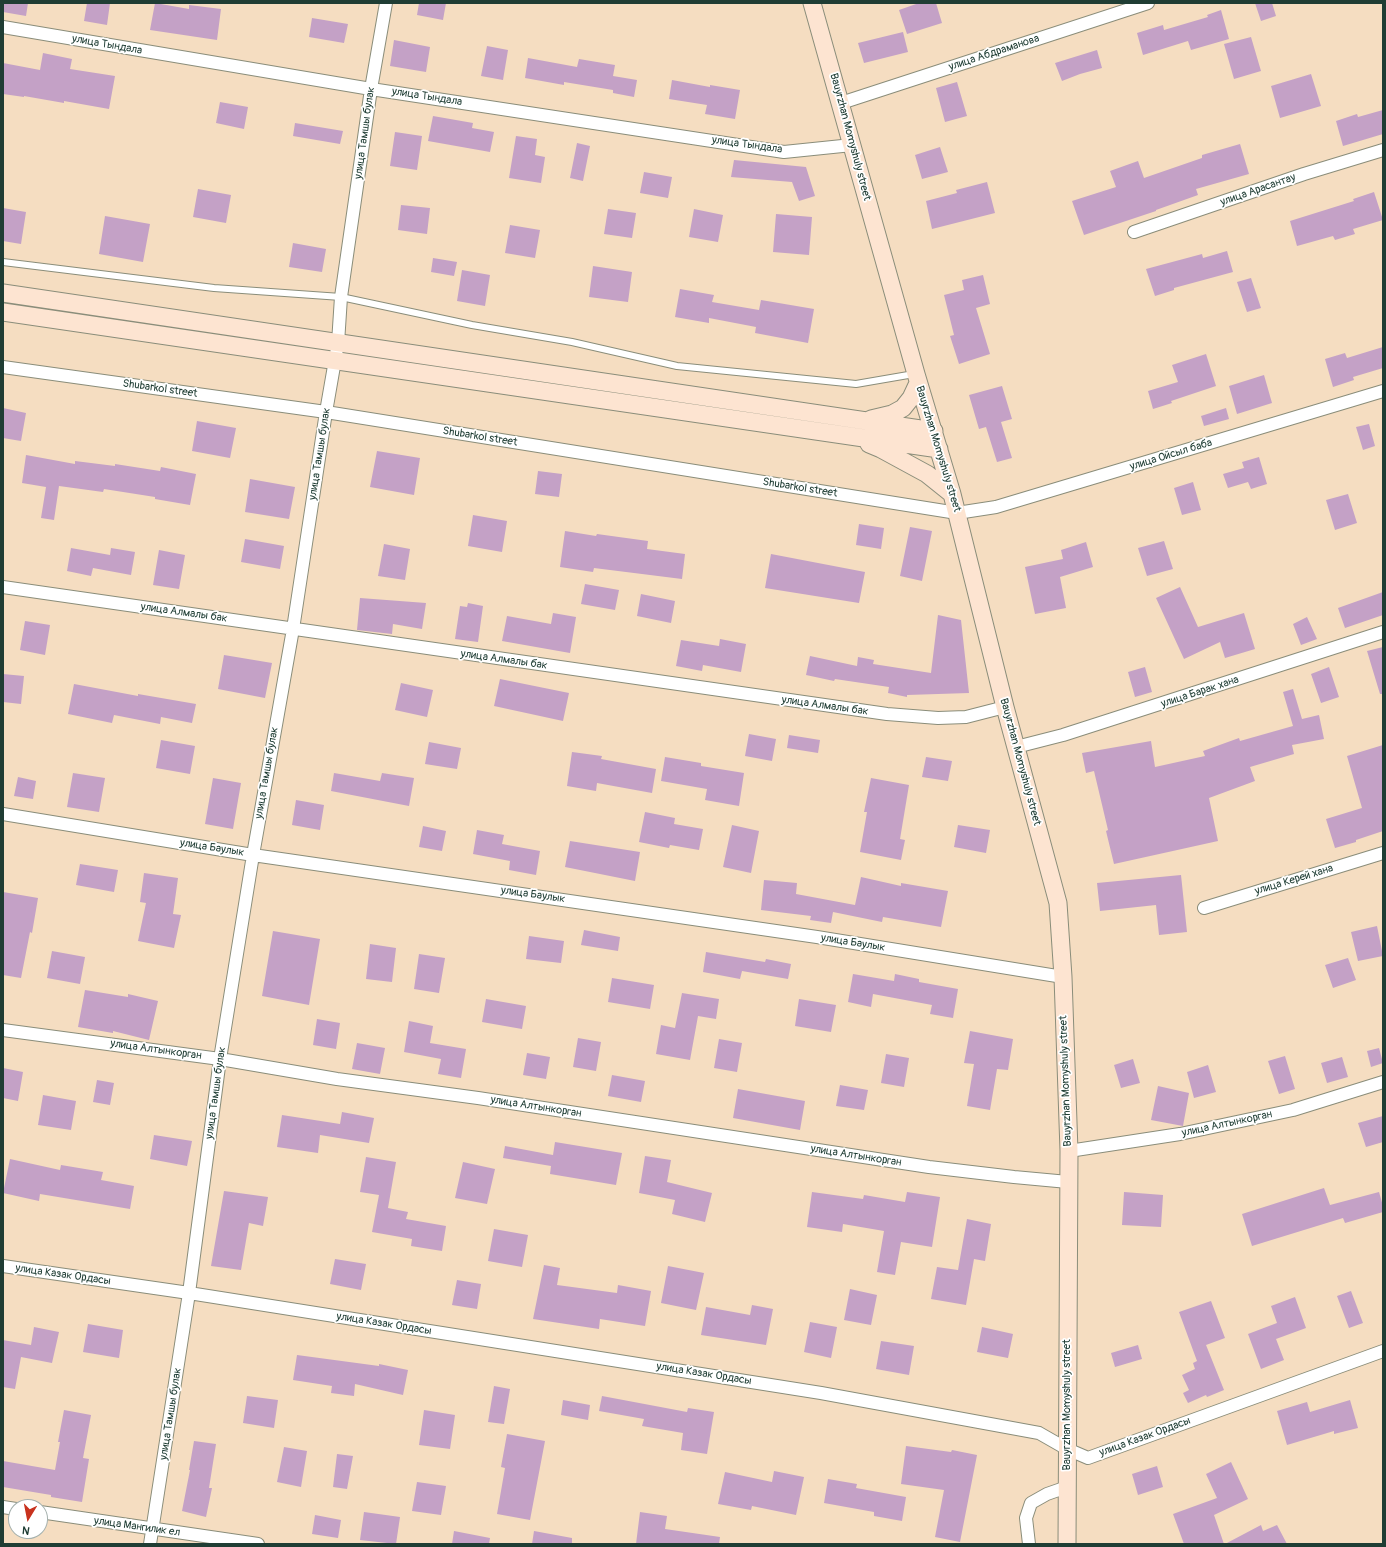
<!DOCTYPE html>
<html>
<head>
<meta charset="utf-8">
<style>
  body { margin:0 }
  #map { position:relative; width:1386px; height:1547px; overflow:hidden; background:#f5ddc1; font-family:Pangolin,sans-serif }
  canvas { display:block }
  .frame { position:absolute; inset:0; border:4px solid #1f3d34; pointer-events:none }
  .north { position:absolute; left:8px; top:1499px; width:40px; height:40px; box-sizing:border-box; background:#fff; border:1px solid #a5b1ae; border-radius:50%; rotate:190deg; font-size:11px; font-weight:700; line-height:16px; text-align:center; color:#1f3d34 }
  .north::after { content:''; display:block; margin:auto; width:14px; height:18px; background:#c8321e; clip-path:polygon(50% 0,100% 100%,50% 72%,0 100%) }
</style>
</head>
<body>
<div id="map">
<canvas width="1386" height="1547"></canvas>
<div class="frame"></div>
<div class="north">N</div>
</div>
<script>
const context = document.querySelector('canvas').getContext('2d');
context.lineJoin = 'round';
function fill(path, color) {
  context.fillStyle = color;
  context.fill(path, 'evenodd');
}
function toPath(rows) {
  const path = new Path2D();
  for (const r of rows) {
    path.moveTo(r[0], r[1]);
    for (let i = 2; i < r.length; i += 2) path.lineTo(r[i], r[i + 1]);
  }
  return path;
}
function trace(path, color, width, dash) {
  context.strokeStyle = color;
  context.lineWidth = width;
  context.lineCap = dash ? 'butt' : 'round';
  context.setLineDash(dash || []);
  context.stroke(path);
}
function write(font, color, halo, rows, align = 'center') {
  context.font = font + ' Pangolin,sans-serif';
  context.lineWidth = 3.5;
  context.setLineDash([]);
  context.textBaseline = 'middle';
  context.strokeStyle = halo;
  context.fillStyle = color;
  for (const [text, x, y, turn = 0] of rows) {
    context.save();
    context.translate(x, y);
    context.rotate((+turn || 0) * Math.PI / 180);
    context.textAlign = isNaN(turn) ? turn : align;
    if (halo) context.strokeText(text, 0, 0);
    context.fillText(text, 0, 0);
    context.restore();
  }
}
fill(toPath([
  [3,3,28,3,26,16,3,12],
  [87,3,110,3,107,25,84,21],
  [155,3,189,9,189,5,221,9,217,40,150,30],
  [419,3,446,3,443,20,417,15],
  [919,3,936,3,942,23,907,34,899,10],
  [1255,3,1272,3,1276,16,1261,21],
  [1221,10,1229,39,1191,50,1188,41,1143,55,1137,33,1163,25,1164,30,1208,17,1207,15],
  [312,18,348,24,344,43,309,37],
  [903,32,908,52,864,63,858,43],
  [1251,37,1261,71,1234,79,1224,44],
  [394,40,430,47,426,72,390,66],
  [487,46,508,50,503,80,481,76],
  [1097,50,1102,68,1080,74,1062,81,1055,63],
  [43,53,72,59,70,69,115,76,109,109,64,101,64,103,24,96,24,97,3,94,3,63,40,70],
  [528,58,577,67,579,59,615,65,613,76,637,80,634,97,613,93,613,90,564,82,564,85,525,78],
  [1311,74,1321,106,1280,118,1271,86],
  [672,80,710,87,710,85,740,90,735,119,705,114,707,105,669,99],
  [957,82,967,116,945,122,936,88],
  [220,102,248,107,244,129,216,123],
  [1383,110,1383,134,1343,146,1336,121,1357,114,1358,117],
  [433,116,473,123,472,128,494,132,490,152,428,141],
  [295,123,343,131,340,144,293,136],
  [395,132,422,136,417,170,390,166],
  [516,136,537,139,535,155,545,157,541,183,509,178],
  [577,143,590,146,583,181,570,178],
  [1240,144,1249,174,1196,189,1198,195,1156,210,1156,211,1084,235,1072,201,1116,187,1110,171,1138,161,1144,178,1202,158,1202,155],
  [940,147,948,172,922,179,915,155],
  [734,160,806,167,815,196,799,201,792,182,731,177],
  [644,172,672,177,668,198,640,193],
  [987,182,995,213,932,229,926,201,957,193,956,190],
  [198,189,231,195,226,223,193,217],
  [1374,192,1383,220,1353,229,1355,234,1335,240,1333,236,1297,246,1290,221,1354,201,1353,199],
  [401,205,430,208,427,234,398,230],
  [3,208,26,212,21,244,3,241],
  [608,209,636,213,632,238,604,234],
  [694,209,723,215,718,242,689,237],
  [776,214,812,217,809,255,773,252],
  [105,216,150,224,143,262,99,254],
  [510,225,540,230,535,258,505,253],
  [293,243,326,249,322,272,289,267],
  [1227,251,1233,272,1174,288,1174,290,1155,296,1146,269,1202,254,1203,258],
  [433,258,457,262,454,276,431,272],
  [593,266,632,272,628,302,589,297],
  [462,270,490,275,485,306,457,301],
  [983,275,990,304,976,308,990,354,959,364,950,336,954,335,944,295,964,290,962,280],
  [1251,278,1261,308,1247,312,1237,282],
  [680,289,714,295,712,302,759,310,761,300,814,309,808,343,755,333,756,327,709,318,709,323,675,317],
  [1383,347,1383,368,1353,377,1354,380,1333,387,1325,359,1345,353,1347,358],
  [1206,354,1216,386,1171,401,1172,403,1153,409,1148,391,1178,382,1172,365],
  [1264,375,1272,403,1237,414,1229,386],
  [1002,386,1012,419,1001,422,1012,458,997,462,986,427,979,429,969,395],
  [3,408,26,413,21,441,3,438],
  [1226,408,1229,419,1204,426,1201,416],
  [197,421,236,428,230,458,192,451],
  [1369,424,1375,446,1363,450,1356,427],
  [377,451,420,458,414,495,370,487],
  [26,455,75,464,75,461,115,466,115,464,160,471,161,467,196,474,190,505,155,499,155,497,104,489,103,492,59,486,54,520,41,518,46,487,22,483],
  [1259,457,1267,484,1251,489,1248,482,1228,488,1223,474,1244,468,1242,462],
  [538,471,562,474,559,497,535,494],
  [250,479,295,487,289,519,245,512],
  [1193,482,1201,510,1182,515,1174,488],
  [1348,494,1357,523,1335,530,1326,500],
  [473,515,507,521,502,552,468,546],
  [859,524,884,528,881,549,856,545],
  [910,527,932,531,922,581,900,576],
  [565,531,596,536,597,534,648,541,647,549,685,554,682,579,594,568,593,572,560,567],
  [245,539,284,546,280,569,241,562],
  [1164,541,1173,569,1147,576,1138,548],
  [1086,542,1093,567,1060,577,1066,608,1035,614,1025,567,1063,559,1061,550],
  [384,544,410,549,405,580,378,576],
  [71,548,110,555,111,548,135,552,131,575,93,568,91,576,67,571],
  [159,550,185,555,179,589,153,585],
  [771,554,865,572,859,603,765,588],
  [585,584,619,590,615,610,581,604],
  [1180,587,1198,627,1244,613,1255,649,1225,658,1220,642,1184,659,1156,598],
  [1383,592,1383,615,1345,628,1338,608],
  [641,594,675,601,671,623,637,616],
  [360,598,426,603,422,629,393,624,392,634,357,630],
  [468,603,483,606,478,642,455,639,460,606,467,607],
  [553,613,576,617,570,653,502,641,507,616,551,624],
  [938,615,961,620,969,693,907,695,907,697,888,693,889,687,835,679,834,681,806,675,810,656,857,666,858,657,874,660,873,664,931,673],
  [1307,617,1317,639,1301,645,1293,624],
  [25,621,50,625,45,655,20,650],
  [720,639,746,644,741,672,703,665,702,671,676,666,681,640,719,646],
  [1383,647,1383,694,1380,694,1367,651],
  [224,655,272,663,265,698,218,689],
  [1145,667,1152,692,1135,697,1128,672],
  [1329,667,1339,697,1321,703,1311,674],
  [3,674,24,676,21,704,3,702],
  [500,679,569,693,563,721,494,706],
  [401,683,433,690,427,717,395,710],
  [74,684,138,696,138,694,196,704,192,723,161,717,160,724,114,715,112,723,68,714],
  [1293,689,1302,719,1319,715,1324,739,1292,745,1294,754,1250,767,1255,781,1209,798,1218,841,1114,864,1106,831,1108,830,1094,771,1086,773,1082,753,1151,741,1155,767,1205,756,1203,751,1239,738,1240,741,1293,726,1283,692],
  [749,734,776,739,772,761,745,756],
  [789,735,820,740,818,753,787,748],
  [161,740,195,746,190,774,156,768],
  [429,742,461,748,457,769,425,764],
  [1383,745,1383,831,1356,840,1356,842,1335,848,1326,819,1362,808,1347,756],
  [572,752,602,756,601,759,656,769,652,793,597,783,596,791,567,786],
  [665,757,701,763,701,766,744,773,739,806,705,800,707,789,661,781],
  [926,757,952,761,948,781,922,777],
  [73,773,105,778,99,812,67,807],
  [334,773,380,781,382,773,414,778,409,806,331,791],
  [18,777,36,781,33,799,14,796],
  [213,778,241,783,233,829,205,824],
  [871,778,909,785,900,839,905,840,901,860,860,852,867,812,864,812],
  [296,800,324,805,320,830,292,825],
  [645,812,675,818,674,824,703,829,699,850,670,845,669,848,639,842],
  [732,825,759,831,751,873,723,867],
  [958,825,990,830,986,853,954,847],
  [423,826,446,831,442,851,419,847],
  [477,830,504,835,502,844,540,851,536,875,509,870,510,861,473,854],
  [570,841,640,852,635,881,565,867],
  [80,864,118,870,114,892,76,885],
  [144,873,178,878,173,914,181,915,174,948,138,941,146,903,140,902],
  [1181,875,1187,932,1159,935,1156,905,1100,911,1097,883],
  [861,877,901,886,901,883,948,891,941,927,883,917,882,922,833,912,831,923,810,920,811,916,761,910,764,880,797,883,796,894,855,905],
  [3,892,38,898,32,933,30,932,21,978,3,975],
  [1377,926,1383,956,1358,961,1351,932],
  [584,930,620,937,618,951,581,945],
  [273,931,320,939,309,1005,262,996],
  [529,936,564,941,561,963,526,959],
  [370,944,396,948,392,982,366,979],
  [52,951,85,957,80,984,47,978],
  [706,952,765,962,766,959,791,964,788,979,742,971,740,979,703,972],
  [419,954,445,958,439,993,414,989],
  [1348,958,1356,980,1333,988,1325,965],
  [853,974,894,981,895,974,919,979,919,982,958,989,953,1018,930,1014,932,1005,873,994,871,1007,848,1002],
  [612,978,654,985,650,1009,608,1002],
  [85,990,128,997,128,994,158,1001,149,1040,113,1031,113,1033,78,1027],
  [682,993,719,999,716,1019,698,1016,690,1060,656,1054,661,1025,675,1028],
  [486,999,526,1006,522,1029,482,1022],
  [799,999,836,1005,831,1032,795,1026],
  [317,1019,340,1023,336,1049,313,1045],
  [409,1021,433,1026,430,1043,466,1049,461,1078,438,1074,441,1059,404,1052],
  [970,1031,1013,1039,1008,1070,997,1069,990,1110,967,1106,974,1064,964,1063],
  [578,1038,601,1042,596,1071,573,1067],
  [719,1039,742,1043,737,1072,714,1068],
  [357,1043,385,1048,380,1074,352,1069],
  [1379,1048,1383,1063,1371,1067,1367,1051],
  [527,1053,550,1057,546,1079,523,1075],
  [886,1054,909,1058,904,1087,881,1083],
  [1285,1056,1295,1089,1279,1094,1268,1061],
  [1342,1057,1348,1077,1327,1083,1321,1063],
  [1133,1059,1140,1083,1121,1088,1114,1065],
  [1208,1065,1216,1092,1194,1098,1187,1072],
  [3,1068,23,1072,18,1101,3,1098],
  [612,1075,645,1081,641,1102,608,1096],
  [97,1080,114,1083,110,1105,93,1102],
  [840,1085,868,1090,864,1110,836,1106],
  [1158,1086,1189,1093,1183,1126,1151,1120],
  [738,1089,805,1101,800,1130,733,1118],
  [43,1095,76,1101,71,1130,38,1125],
  [342,1112,374,1118,369,1143,320,1135,318,1153,277,1147,282,1115,340,1124],
  [1383,1116,1383,1142,1366,1147,1358,1123],
  [154,1135,192,1141,187,1166,150,1159],
  [555,1142,622,1153,616,1185,550,1174,551,1166,503,1158,505,1146,553,1155],
  [645,1156,671,1160,667,1182,712,1193,705,1222,672,1214,675,1200,639,1193],
  [366,1157,396,1162,388,1208,408,1212,406,1219,446,1226,442,1251,411,1246,412,1239,372,1232,379,1195,360,1192],
  [10,1159,60,1170,61,1165,103,1172,101,1180,134,1186,130,1209,40,1194,39,1201,3,1193],
  [463,1162,495,1169,487,1204,455,1198],
  [1324,1188,1330,1205,1379,1192,1383,1206,1383,1212,1345,1223,1343,1218,1252,1246,1242,1214],
  [224,1191,268,1197,263,1226,249,1223,241,1270,211,1266],
  [812,1192,863,1199,864,1195,905,1202,907,1192,940,1197,932,1247,901,1242,895,1275,877,1272,884,1231,843,1224,842,1232,807,1227],
  [1124,1192,1163,1195,1161,1227,1122,1225],
  [967,1219,991,1224,985,1261,974,1259,966,1305,931,1299,937,1267,958,1270],
  [494,1229,528,1235,522,1267,488,1261],
  [335,1259,366,1264,361,1290,330,1284],
  [544,1265,560,1268,557,1285,617,1293,618,1285,651,1291,645,1326,600,1319,599,1329,533,1319],
  [668,1266,704,1273,696,1310,661,1303],
  [457,1280,481,1284,477,1309,452,1305],
  [850,1289,877,1295,871,1325,844,1320],
  [1351,1291,1363,1323,1349,1328,1337,1296],
  [1295,1297,1306,1328,1276,1339,1284,1360,1261,1369,1248,1334,1277,1323,1271,1306],
  [1211,1301,1225,1338,1206,1345,1224,1390,1207,1397,1206,1395,1188,1403,1183,1393,1189,1390,1182,1375,1195,1369,1193,1363,1197,1361,1179,1312],
  [752,1305,773,1309,766,1345,701,1335,706,1307,750,1315],
  [810,1322,837,1327,831,1358,804,1352],
  [88,1324,123,1330,119,1358,83,1352],
  [34,1327,59,1332,52,1363,21,1357,15,1389,3,1387,3,1340,31,1345],
  [982,1327,1013,1334,1008,1358,977,1352],
  [881,1341,914,1346,909,1375,876,1369],
  [1138,1345,1142,1359,1115,1367,1111,1353],
  [297,1355,379,1366,379,1364,408,1370,403,1395,355,1384,354,1396,331,1393,332,1386,293,1380],
  [494,1386,510,1389,504,1424,488,1422],
  [247,1396,278,1400,274,1428,243,1423],
  [602,1396,687,1412,688,1408,714,1412,707,1454,681,1450,683,1433,642,1426,644,1419,599,1411],
  [563,1400,590,1405,588,1420,561,1415],
  [1350,1400,1358,1428,1334,1434,1334,1431,1287,1445,1277,1411,1307,1402,1310,1412],
  [64,1410,91,1415,83,1458,89,1459,82,1502,51,1497,51,1495,3,1487,3,1461,55,1470,60,1442,58,1442],
  [424,1410,455,1415,450,1449,419,1445],
  [507,1434,545,1441,530,1520,497,1514,505,1468,501,1467],
  [194,1441,216,1444,209,1488,212,1488,206,1517,182,1511,190,1470,189,1470],
  [906,1446,951,1452,952,1450,977,1455,960,1542,935,1537,944,1490,901,1484],
  [284,1447,307,1451,301,1487,277,1482],
  [337,1454,353,1456,347,1489,333,1487],
  [1231,1462,1248,1499,1214,1515,1224,1544,1184,1544,1173,1514,1217,1498,1206,1474],
  [1157,1466,1163,1487,1138,1495,1132,1474],
  [774,1471,804,1477,796,1515,752,1506,751,1510,718,1504,725,1472,772,1482],
  [828,1479,857,1484,856,1488,906,1497,902,1521,874,1516,874,1512,824,1503],
  [417,1482,446,1486,441,1515,412,1511],
  [364,1512,400,1517,396,1544,360,1540],
  [640,1512,667,1516,665,1529,720,1537,719,1544,636,1544],
  [315,1515,341,1520,338,1538,312,1534],
  [1261,1525,1263,1531,1277,1525,1287,1544,1225,1544],
  [454,1531,490,1538,489,1544,452,1544],
  [534,1531,572,1538,572,1544,532,1544]
]), '#c4a1c6');
const lane = toPath([
  [3,262,214,288,341,297,472,325,572,342,677,366,856,384,914,374]
]);
const street = toPath([
  [3,27,371,89,784,152,852,145],
  [841,103,1148,3],
  [1134,232,1304,174,1383,150],
  [3,367,326,412,957,513,996,507,1383,391],
  [3,587,887,714,938,718,966,717,1005,707],
  [1016,747,1063,735,1383,632],
  [3,814,253,855,817,937,1063,977],
  [1204,908,1383,853],
  [3,1030,220,1059,337,1079,478,1098,929,1167,1014,1177,1068,1182],
  [1069,1151,1180,1134,1293,1110,1383,1082],
  [3,1266,189,1293,821,1393,1039,1433,1067,1449,1088,1458,1383,1351],
  [3,1507,16,1509],
  [40,1512,258,1544],
  [150,1544,189,1293,220,1059,253,855,293,629,326,412,338,343,341,297,371,89,386,3],
  [1029,1544,1026,1518,1031,1503,1047,1494,1067,1487]
]);
const secondary = toPath([
  [812,3,916,374,952,494,1005,707,1058,903,1063,977,1069,1151,1067,1544],
  [3,293,934,431],
  [3,312,939,449],
  [871,419,892,414,903,408,911,398,918,383],
  [869,444,881,449,927,474,952,494]
]);
trace(lane, '#8a8d7a', 8);
trace(street, '#8a8d7a', 14);
trace(secondary, '#8a8d7a', 19);
trace(lane, '#fff', 6);
trace(street, '#fff', 12);
trace(secondary, '#fde4d1', 17);
write('11px', '#1f3d34', '#fff', [
  ["улица Тындала",107,45,10],
  ["улица Абдраманова",994,53,-18],
  ["улица Тындала",427,97,9],
  ["улица Тамшы булак",365,133,-82],
  ["Bauyrzhan Momyshuly street",850,137,75],
  ["улица Тындала",747,145,8],
  ["улица Арасантау",1258,190,-19],
  ["Shubarkol street",160,389,8],
  ["Shubarkol street",480,437,9],
  ["Bauyrzhan Momyshuly street",938,449,73],
  ["улица Тамшы булак",320,454,-81],
  ["улица Ойсыл баба",1171,455,-17],
  ["Shubarkol street",800,488,9],
  ["улица Алмалы бак",184,613,8],
  ["улица Алмалы бак",504,660,8],
  ["улица Барак хана",1200,692,-18],
  ["улица Алмалы бак",825,706,8],
  ["Bauyrzhan Momyshuly street",1020,762,75],
  ["улица Тамшы булак",267,773,-80],
  ["улица Баулык",212,848,9],
  ["улица Керей хана",1294,880,-17],
  ["улица Баулык",533,895,8],
  ["улица Баулык",853,943,9],
  ["улица Алтынкорган",156,1050,8],
  ["Bauyrzhan Momyshuly street",1066,1081,-92],
  ["улица Тамшы булак",216,1093,-82],
  ["улица Алтынкорган",536,1107,9],
  ["улица Алтынкорган",1227,1124,-12],
  ["улица Алтынкорган",856,1156,9],
  ["улица Казак Ордасы",63,1275,8],
  ["улица Казак Ордасы",384,1324,9],
  ["улица Казак Ордасы",704,1374,9],
  ["Bauyrzhan Momyshuly street",1067,1405,-90],
  ["улица Тамшы булак",171,1414,-81],
  ["улица Казак Ордасы",1145,1437,-20],
  ["улица Мангилик ел",137,1527,8]
]);
</script>
</body>
</html>
